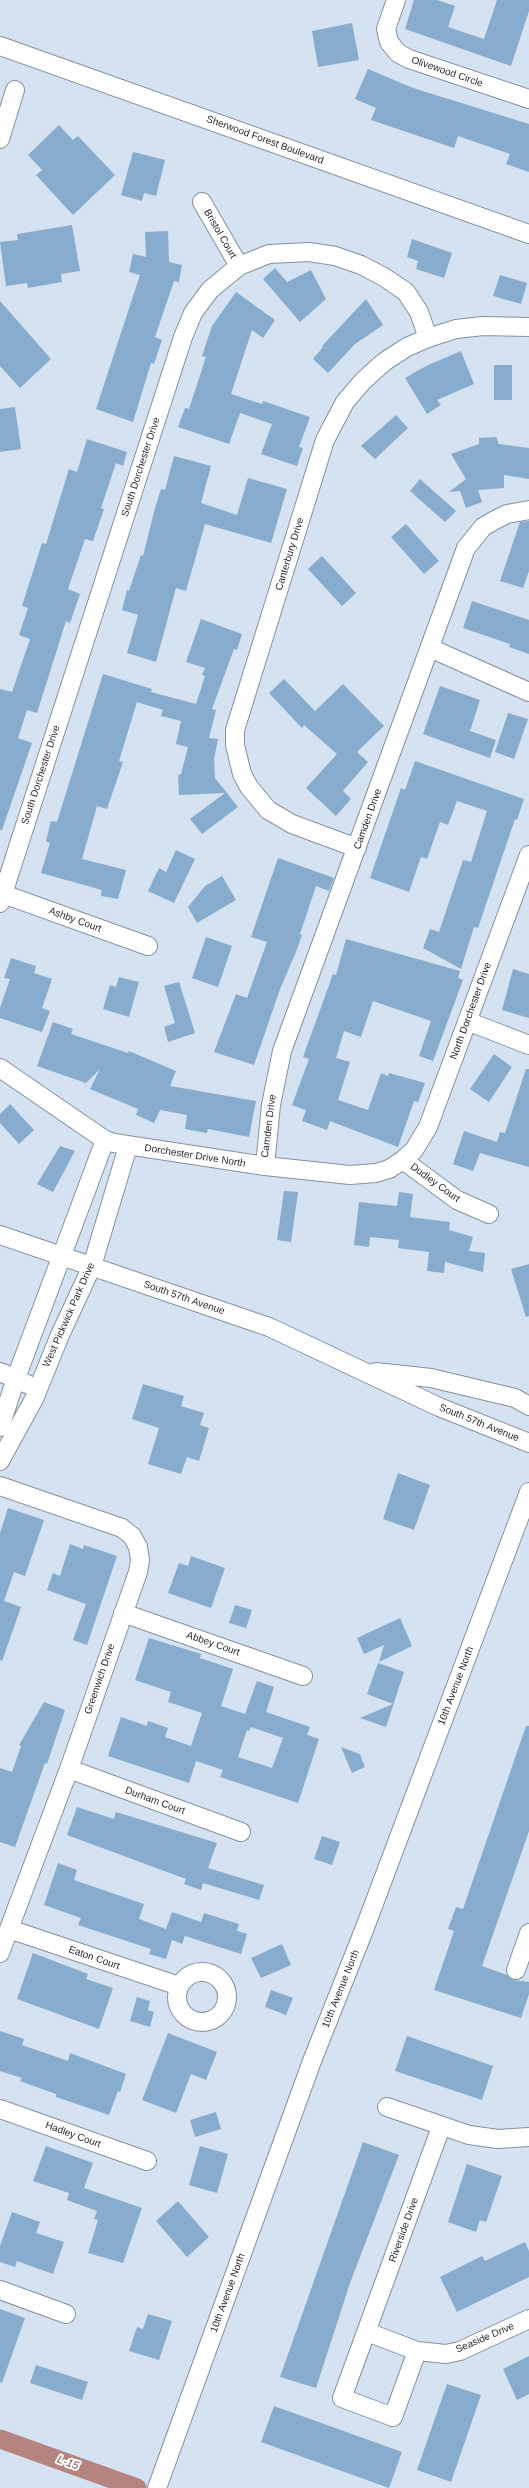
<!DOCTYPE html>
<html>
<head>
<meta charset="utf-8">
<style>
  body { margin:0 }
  canvas { display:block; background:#d4e2f1 }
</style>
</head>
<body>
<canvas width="529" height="2488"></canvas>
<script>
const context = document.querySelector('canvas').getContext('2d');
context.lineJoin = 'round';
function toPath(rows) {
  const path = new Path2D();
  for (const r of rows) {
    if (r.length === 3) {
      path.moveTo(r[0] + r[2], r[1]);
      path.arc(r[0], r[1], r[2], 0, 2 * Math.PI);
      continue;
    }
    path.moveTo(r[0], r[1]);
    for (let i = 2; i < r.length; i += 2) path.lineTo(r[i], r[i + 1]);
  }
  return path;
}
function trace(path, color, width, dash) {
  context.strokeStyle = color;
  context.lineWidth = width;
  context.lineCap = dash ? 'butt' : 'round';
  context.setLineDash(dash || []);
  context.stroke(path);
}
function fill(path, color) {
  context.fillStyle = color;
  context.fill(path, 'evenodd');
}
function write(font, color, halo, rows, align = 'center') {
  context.font = font + ' Helvetica,sans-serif';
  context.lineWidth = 4;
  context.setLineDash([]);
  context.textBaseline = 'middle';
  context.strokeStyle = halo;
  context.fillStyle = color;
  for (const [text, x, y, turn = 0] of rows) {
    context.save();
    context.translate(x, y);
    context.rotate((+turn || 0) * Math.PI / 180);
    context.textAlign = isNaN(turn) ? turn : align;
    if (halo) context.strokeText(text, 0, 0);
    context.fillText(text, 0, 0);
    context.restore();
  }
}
trace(toPath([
  [0,2439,137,2488]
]), '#b58380', 19);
fill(toPath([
  [414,0,437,0,455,6,448,27,484,39,497,0,529,0,529,11,511,66,405,29],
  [352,23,359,60,318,67,312,31],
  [368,69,413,88,529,124,529,172,506,164,510,154,458,136,454,148,371,120,376,108,355,99],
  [59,125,73,140,78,136,115,175,73,215,36,175,42,170,28,155],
  [133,152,165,160,156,196,144,193,142,201,121,195],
  [72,225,80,271,61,274,62,282,28,288,27,283,6,286,0,242,18,240,17,234],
  [168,231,169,262,182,265,179,282,174,281,155,337,162,340,154,364,151,363,133,422,96,409,140,275,129,272,133,254,146,257,145,232],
  [412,239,452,253,444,278,416,269,418,261,407,257],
  [275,268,287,282,311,270,326,299,300,322,263,279],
  [500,275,527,283,521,304,493,296],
  [236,292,275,320,263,338,252,330,231,394,262,404,263,401,310,417,299,447,303,448,297,466,261,454,272,424,240,413,229,444,178,427,185,408,189,409,206,357,202,356,212,326],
  [366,299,383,325,355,344,328,373,313,359,323,347,322,346],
  [0,301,51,359,20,388,0,366],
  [461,351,474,384,437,400,441,405,427,414,405,378,426,366],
  [494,365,512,365,512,400,494,400],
  [15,407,21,449,0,452,0,409],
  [396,415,408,428,375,459,361,446],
  [496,437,499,444,529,448,529,479,504,475,504,488,478,490,482,502,466,508,460,491,449,492,466,479,451,454,479,444,479,438],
  [87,439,127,452,123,466,116,463,101,508,104,509,93,541,85,539,68,589,80,594,70,623,66,621,37,713,27,710,18,738,32,743,2,830,0,830,0,689,12,692,30,639,19,635,28,608,22,606,42,543,46,544,69,469,77,472],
  [174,456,211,466,201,503,237,515,248,478,287,489,271,543,205,524,186,591,176,588,156,662,127,653,138,615,122,610,127,590,129,591,141,555,143,556,155,508,161,489,165,490],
  [420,479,456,511,445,522,410,491],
  [529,521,529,571,523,588,500,581,520,522],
  [406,524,439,561,424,574,391,537],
  [322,556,356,593,342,606,308,569],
  [472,601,529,620,529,654,509,647,510,644,463,628],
  [201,619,242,634,237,650,234,649,212,709,216,710,209,738,218,739,214,759,215,778,238,807,202,834,190,819,225,793,179,795,178,775,181,774,188,747,176,744,181,721,161,716,163,710,137,702,119,761,123,762,107,809,97,806,82,859,126,870,118,899,101,896,102,890,41,873,50,843,46,841,51,821,57,822,103,674,152,689,151,692,196,704,205,676,202,675,205,668,186,662],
  [284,679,315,711,343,684,384,726,357,752,368,762,343,791,351,799,336,816,306,788,337,754,304,725,302,728,269,693],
  [440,686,480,700,470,731,496,740,490,758,423,734],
  [508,713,528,719,514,759,495,752],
  [415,761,524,799,517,820,515,819,478,928,474,927,461,969,423,948,430,929,439,932,463,860,471,862,487,811,457,801,448,825,440,822,427,859,421,857,409,892,370,878,401,788,405,790],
  [176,850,195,859,174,903,148,891,159,868,166,872],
  [278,858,334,878,329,891,316,886,300,934,302,935,296,952,280,989,254,1065,214,1052,236,994,247,998,267,942,251,937],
  [222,876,236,900,197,923,188,907,205,886],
  [206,937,232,946,218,987,192,978],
  [346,939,460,971,458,978,463,980,433,1061,419,1056,431,1021,373,1001,361,1037,344,1031,336,1058,350,1062,338,1100,368,1110,381,1073,388,1076,389,1073,425,1083,418,1102,414,1101,398,1147,330,1121,327,1130,302,1121,306,1110,292,1105,309,1059,303,1057,333,974,336,975],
  [11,958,36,966,34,973,52,979,42,1008,50,1011,42,1032,0,1018,0,1008,10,979,4,978],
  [513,969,529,974,529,1018,502,1010],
  [119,977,139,982,129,1017,103,1009,110,985,116,987],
  [179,982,195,1033,168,1042,164,1027,175,1023,164,986],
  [53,1022,73,1029,71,1034,128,1053,129,1051,176,1071,170,1086,256,1101,249,1137,208,1129,207,1133,185,1129,187,1115,160,1110,154,1123,136,1115,138,1109,90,1089,100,1069,86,1083,37,1066],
  [494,1054,512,1067,489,1102,470,1089],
  [526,1069,529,1069,529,1167,480,1153,473,1171,453,1164,464,1131,497,1142,500,1132,505,1133],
  [10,1104,34,1130,19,1144,0,1123,0,1114],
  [60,1146,75,1151,53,1192,37,1184],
  [284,1191,298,1192,291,1242,277,1240],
  [399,1192,413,1194,410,1217,450,1222,449,1230,473,1237,469,1251,485,1253,483,1272,445,1262,444,1273,427,1271,429,1252,398,1248,399,1240,370,1237,369,1247,354,1245,359,1202,397,1206],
  [529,1264,529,1316,526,1317,511,1269],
  [143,1384,184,1396,181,1406,204,1413,200,1425,209,1428,199,1461,187,1457,181,1474,148,1464,159,1428,132,1419],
  [398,1473,430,1485,414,1530,383,1519],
  [8,1508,44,1520,25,1576,14,1572,4,1601,21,1607,2,1661,0,1660,0,1533],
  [70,1544,83,1549,84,1545,117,1556,87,1645,73,1640,86,1604,47,1590,53,1573,60,1576],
  [191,1556,225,1568,211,1608,168,1593,179,1563,188,1566],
  [235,1605,252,1610,246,1628,229,1623],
  [400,1618,412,1646,379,1662,384,1645,364,1654,357,1638],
  [149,1638,201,1654,200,1658,233,1669,221,1706,245,1714,257,1681,274,1687,266,1712,310,1727,307,1735,319,1739,298,1803,220,1777,223,1770,196,1761,189,1783,108,1756,121,1717,147,1726,148,1721,168,1728,165,1737,191,1746,202,1713,168,1702,171,1692,135,1680],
  [251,1727,283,1738,272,1768,238,1757,247,1730,249,1731],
  [378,1663,404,1672,386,1727,360,1718,393,1704,367,1694],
  [44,1702,65,1710,47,1764,45,1763,15,1847,0,1842,0,1768,12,1772,21,1746,19,1745],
  [526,1726,529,1726,529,1831,482,1966,507,1975,513,1980,529,1982,529,1994,521,2018,434,1990,454,1931,448,1929,456,1907,463,1909],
  [341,1747,360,1754,365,1767,352,1773],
  [77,1807,114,1819,116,1812,217,1843,208,1868,264,1885,259,1900,203,1883,201,1890,184,1884,186,1879,67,1835],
  [322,1836,340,1842,332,1865,314,1859],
  [58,1863,77,1870,74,1880,144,1904,139,1919,166,1929,172,1912,201,1922,204,1913,239,1924,237,1931,247,1934,241,1954,185,1936,182,1944,172,1940,166,1959,149,1954,151,1949,78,1925,81,1918,44,1905],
  [282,1944,291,1965,261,1978,251,1958],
  [33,1953,88,1974,86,1979,113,1988,99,2029,17,1999],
  [271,1990,293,1998,286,2015,265,2007],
  [137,1997,150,2001,148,2010,154,2012,150,2027,130,2021],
  [0,2031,24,2039,22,2045,68,2061,70,2053,126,2074,120,2092,118,2091,109,2115,56,2097,56,2094,20,2081,22,2078,0,2071],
  [168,2033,217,2052,206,2080,191,2074,176,2113,142,2100],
  [407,2036,493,2066,482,2100,395,2071],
  [216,2112,221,2129,195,2137,190,2120],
  [363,2142,399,2155,350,2283,316,2388,280,2377],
  [46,2146,93,2163,84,2188,142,2208,123,2263,88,2253,98,2220,94,2219,97,2211,67,2200,69,2193,33,2181],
  [200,2146,228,2154,217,2193,189,2185],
  [467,2164,502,2176,486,2222,480,2220,476,2232,448,2222],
  [178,2201,209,2237,187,2257,156,2221],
  [12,2212,40,2222,36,2233,64,2242,53,2274,17,2261,15,2267,0,2262,0,2246],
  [525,2242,529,2251,529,2277,457,2312,440,2277,482,2256,485,2261],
  [0,2309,25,2318,2,2383,0,2382],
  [148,2314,172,2321,159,2360,129,2351,137,2327,143,2329],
  [529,2356,529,2394,517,2400,503,2369],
  [36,2365,88,2382,82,2400,30,2383],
  [447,2384,481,2395,451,2482,417,2470],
  [274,2406,402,2452,389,2488,261,2442]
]), '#88accd');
const minor = toPath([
  [396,0,386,29,389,42,398,53,409,59,529,99],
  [0,46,529,234],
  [0,139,15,90],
  [202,202,239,266],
  [430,648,529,692],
  [357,848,292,824,268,810,249,787,242,774,235,745,235,730,325,440,345,402,363,381,384,362,407,347,428,338,456,329,483,326,529,327],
  [3,894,148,946],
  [0,903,183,337,193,313,210,290,239,266,269,254,309,252,335,256,361,265,384,277,406,292,419,312,428,338],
  [467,1021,529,1045],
  [0,1068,105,1140,114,1143,265,1166,350,1175,376,1173,389,1169,403,1160,414,1150,428,1127,529,855],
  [403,1160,457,1200,489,1214],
  [265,1166,271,1105,282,1051,466,548,483,527,495,520,507,514,529,510],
  [0,1235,269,1327,439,1407,529,1443],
  [0,1372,27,1384],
  [376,1372,431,1378,515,1398,529,1406],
  [0,1427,16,1378,105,1140],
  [0,1461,34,1399,60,1335,92,1266,128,1146],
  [0,1486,122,1528,132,1536,138,1547,140,1560,138,1572,69,1769,0,1953],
  [123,1613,303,1676],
  [69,1769,241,1832],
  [9,1929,179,1986],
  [516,1970,529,1933],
  [202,1997,25],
  [387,2107,469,2135,498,2139,529,2137],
  [0,2109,147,2161],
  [0,2290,66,2314],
  [367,2332,417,2351,446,2354,460,2351,529,2319],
  [417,2351,393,2417,342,2398,441,2127],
  [157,2488,312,2061,364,1930,529,1492]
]);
trace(minor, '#84919e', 20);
trace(minor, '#fff', 18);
write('10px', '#1f242a', '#fff', [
  ["Olivewood Circle",447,72,19],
  ["Sherwood Forest Boulevard",265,140,20],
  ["Bristol Court",220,234,60],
  ["South Dorchester Drive",141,467,-72],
  ["Canterbury Drive",290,554,-73],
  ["South Dorchester Drive",41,775,-72],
  ["Camden Drive",368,819,-70],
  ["Ashby Court",75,920,20],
  ["North Dorchester Drive",471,1011,-70],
  ["Camden Drive",269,1126,-83],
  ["Dorchester Drive North",195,1156,9],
  ["Dudley Court",435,1183,36],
  ["South 57th Avenue",184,1298,19],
  ["West Pickwick Park Drive",69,1315,-66],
  ["South 57th Avenue",479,1423,22],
  ["Abbey Court",213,1644,19],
  ["Greenwich Drive",100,1679,-71],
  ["10th Avenue North",456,1686,-69],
  ["Durham Court",155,1801,20],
  ["Eaton Court",94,1958,19],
  ["10th Avenue North",341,1989,-68],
  ["Hadley Court",73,2135,20],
  ["Riverside Drive",404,2230,-70],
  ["10th Avenue North",228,2293,-70],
  ["Seaside Drive",485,2338,-23]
]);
write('italic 11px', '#813e3d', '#fff', [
  ["L-15",68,2463,20]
]);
</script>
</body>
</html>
